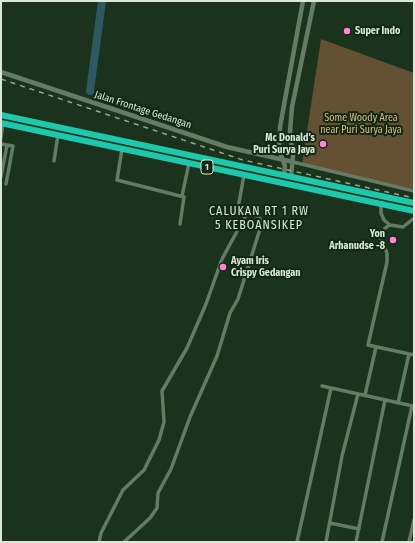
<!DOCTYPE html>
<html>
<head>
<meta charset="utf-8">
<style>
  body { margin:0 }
  #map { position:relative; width:415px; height:543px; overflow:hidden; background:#1b321c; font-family:"Fira Sans Condensed",sans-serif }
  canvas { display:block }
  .frame { position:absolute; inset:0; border:2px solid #dae8da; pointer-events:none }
</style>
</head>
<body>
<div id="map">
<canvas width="415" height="543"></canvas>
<div class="frame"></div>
</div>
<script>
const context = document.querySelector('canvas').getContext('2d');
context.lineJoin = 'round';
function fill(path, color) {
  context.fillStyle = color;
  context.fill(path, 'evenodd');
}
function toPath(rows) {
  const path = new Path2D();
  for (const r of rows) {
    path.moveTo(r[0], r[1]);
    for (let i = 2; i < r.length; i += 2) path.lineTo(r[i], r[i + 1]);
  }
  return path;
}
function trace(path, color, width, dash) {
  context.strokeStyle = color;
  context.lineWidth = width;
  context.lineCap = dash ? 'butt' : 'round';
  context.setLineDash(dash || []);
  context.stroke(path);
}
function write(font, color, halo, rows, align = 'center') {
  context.font = font + ' "Fira Sans Condensed",sans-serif';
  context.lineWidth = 4;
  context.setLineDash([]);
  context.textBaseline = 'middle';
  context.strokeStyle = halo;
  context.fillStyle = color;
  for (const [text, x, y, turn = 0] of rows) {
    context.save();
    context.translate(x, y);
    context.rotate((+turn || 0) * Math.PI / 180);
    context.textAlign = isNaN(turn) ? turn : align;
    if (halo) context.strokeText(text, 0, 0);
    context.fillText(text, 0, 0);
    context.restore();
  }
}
fill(toPath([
  [321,39,414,73,414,189,302,165]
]), '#645134');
trace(toPath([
  [90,91,102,1]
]), '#2d5962', 8);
trace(toPath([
  [1,138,3,123],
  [1,144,13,146,6,184],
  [122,149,117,180,184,197,180,224],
  [54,161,58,135],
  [293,162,414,191],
  [1,177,7,145],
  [182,196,189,163],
  [381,204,381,213,384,220,390,225,403,227,414,218],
  [390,225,385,228,381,239,387,253,387,262,368,345,414,355],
  [322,386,413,406],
  [365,395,376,347],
  [398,403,409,354],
  [330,523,359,529],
  [99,542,101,533,123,490,144,470,159,440,164,422,162,391,187,348,206,304,222,259,247,213],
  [124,542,150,518,157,508,158,493,171,469,190,417,217,356,230,313,238,299,260,229,261,220,258,216,247,213,238,208,244,175],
  [297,542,331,388],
  [326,542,342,456,358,394],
  [356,542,385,400],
  [382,542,412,406],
  [409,542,414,520]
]), '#637c63', 3.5);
trace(toPath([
  [1,72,227,147,293,162],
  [284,176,285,166,279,150,280,127,303,1],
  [291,177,293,156,290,132,292,107,314,1]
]), '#637c63', 4.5);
trace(toPath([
  [1,115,414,203],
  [1,123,414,211]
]), '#1cc9ac', 6);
trace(toPath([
  [1,79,243,160,414,198]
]), '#93a594', 1.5, [5, 5]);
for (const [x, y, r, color] of [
  [347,31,4,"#ff85de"],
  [323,144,4,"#ff85de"],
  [393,240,4,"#ff85de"],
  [223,267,4,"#ff85de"]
]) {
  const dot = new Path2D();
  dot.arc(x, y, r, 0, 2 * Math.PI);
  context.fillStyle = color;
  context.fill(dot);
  trace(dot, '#112813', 1.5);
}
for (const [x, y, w] of [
  [207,167,12]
]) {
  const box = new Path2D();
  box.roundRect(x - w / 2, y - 7, w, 14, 3);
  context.fillStyle = '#112813';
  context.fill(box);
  trace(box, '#dae8da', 1);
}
write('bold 9px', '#dae8da', null, [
  ["1",207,167]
]);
write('bold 10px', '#dae8da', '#112813', [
  ["Super Indo",355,31],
  ["Mc Donald's",315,138,"right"],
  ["Puri Surya Jaya",315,150,"right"],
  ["Yon",385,234,"right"],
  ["Arhanudse -8",385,246,"right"],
  ["Ayam Iris",231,261],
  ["Crispy Gedangan",231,273]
], 'left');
write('10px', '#dae8da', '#112813', [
  ["Jalan Frontage Gedangan",143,110,18]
]);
write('10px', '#dfbc86', '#112813', [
  ["Some Woody Area",361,118],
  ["near Puri Surya Jaya",361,130]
]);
context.letterSpacing = '1px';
write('12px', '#dae8da', '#112813', [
  ["CALUKAN RT 1 RW",259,212],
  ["5 KEBOANSIKEP",259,226]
]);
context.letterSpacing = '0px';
</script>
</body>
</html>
